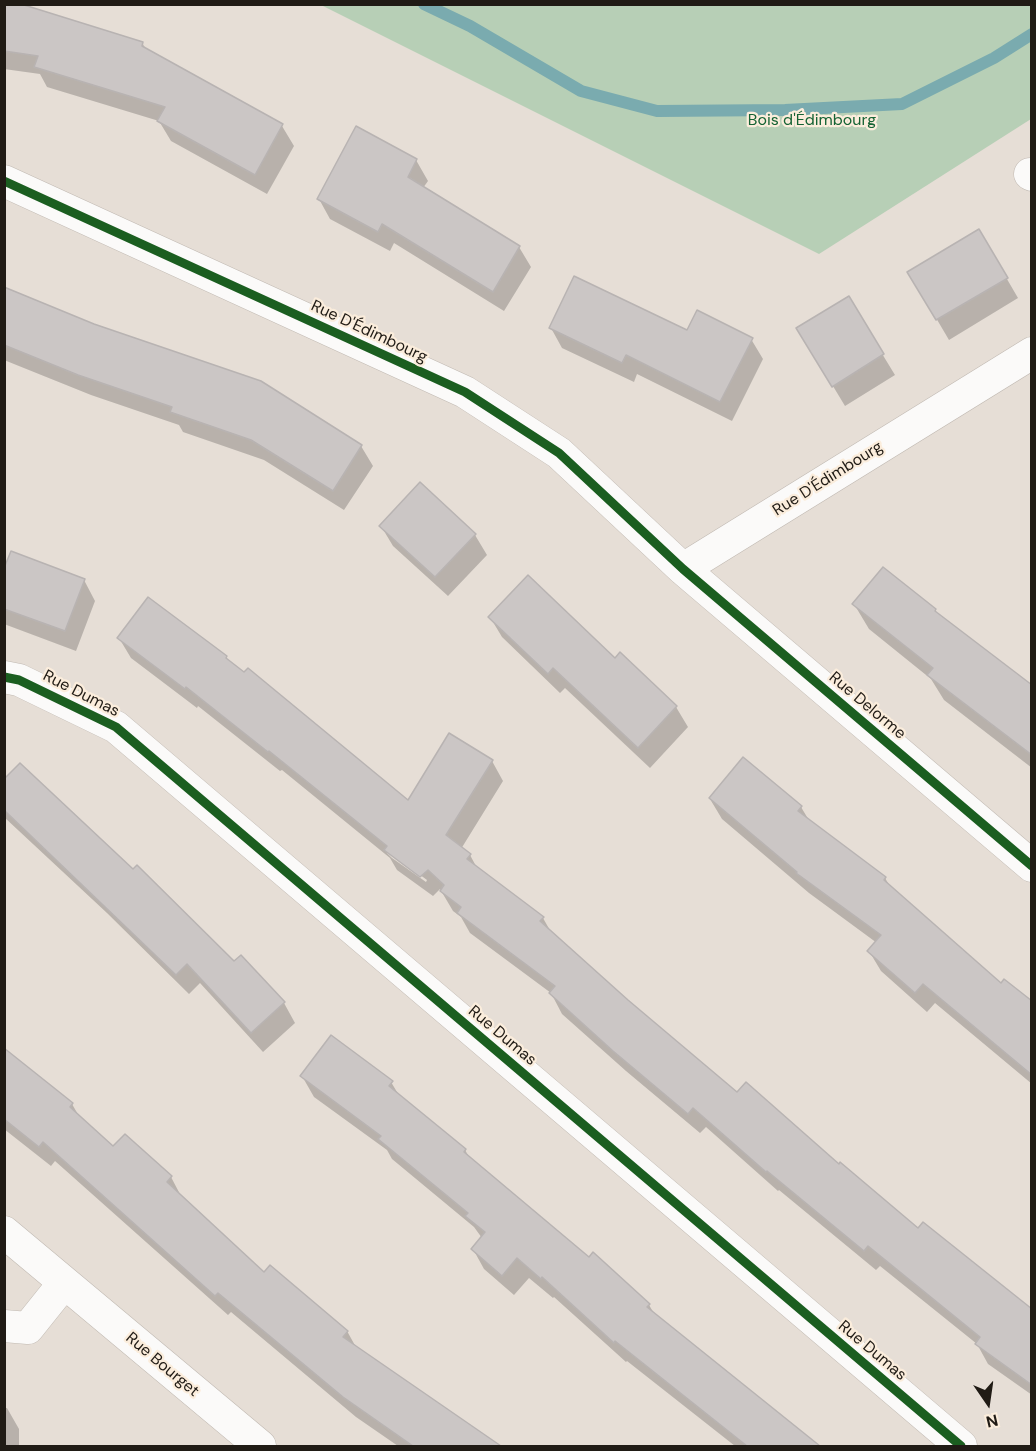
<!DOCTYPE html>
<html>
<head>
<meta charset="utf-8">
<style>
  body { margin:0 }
  #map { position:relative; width:1036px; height:1451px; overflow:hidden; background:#e6ded6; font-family:"DM Sans",sans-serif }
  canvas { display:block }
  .frame { position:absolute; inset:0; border:6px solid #201b15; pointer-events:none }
  .north { position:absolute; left:958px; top:1373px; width:60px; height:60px; -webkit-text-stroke:4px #fbeddc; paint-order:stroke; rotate:167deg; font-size:16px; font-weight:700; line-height:24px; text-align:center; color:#201b15 }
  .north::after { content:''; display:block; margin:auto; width:21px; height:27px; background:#201b15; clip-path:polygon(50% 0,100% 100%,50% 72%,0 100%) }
</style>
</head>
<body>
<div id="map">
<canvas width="1036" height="1451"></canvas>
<div class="frame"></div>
<div class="north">N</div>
</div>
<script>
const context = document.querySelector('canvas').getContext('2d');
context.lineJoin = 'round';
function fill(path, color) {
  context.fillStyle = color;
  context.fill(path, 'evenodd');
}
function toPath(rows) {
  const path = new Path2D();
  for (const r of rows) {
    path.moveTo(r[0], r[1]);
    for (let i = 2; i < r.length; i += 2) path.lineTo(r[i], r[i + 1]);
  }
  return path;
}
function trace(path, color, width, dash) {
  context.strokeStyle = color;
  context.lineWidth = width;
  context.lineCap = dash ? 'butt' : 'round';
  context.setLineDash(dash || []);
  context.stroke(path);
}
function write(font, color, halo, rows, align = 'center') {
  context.font = font + ' "DM Sans",sans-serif';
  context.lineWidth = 4.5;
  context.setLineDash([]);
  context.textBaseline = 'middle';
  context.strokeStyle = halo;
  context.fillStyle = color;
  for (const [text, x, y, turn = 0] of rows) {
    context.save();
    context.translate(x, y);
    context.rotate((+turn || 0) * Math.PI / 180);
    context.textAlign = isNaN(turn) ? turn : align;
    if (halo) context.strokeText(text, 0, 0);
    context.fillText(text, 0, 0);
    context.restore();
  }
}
fill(toPath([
  [321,5,1031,5,1031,119,819,254]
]), '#b7cfb6');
fill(toPath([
  [4,4,142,43,146,49,282,126,294,146,267,194,171,141,159,121,47,87,40,74,4,69],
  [416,160,428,181,423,188,519,247,531,267,504,311,394,243,390,251,330,219,319,199],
  [979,231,1018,298,949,340,909,272],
  [848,298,895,375,845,406,810,348],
  [4,326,361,446,373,466,344,510,264,460,183,432,179,425,91,395,4,360],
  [551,328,687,332,751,339,763,359,732,421,637,374,634,382,562,348],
  [381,526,475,535,487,555,448,596,393,546],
  [4,572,84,580,95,601,76,651,4,624],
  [854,604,935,610,939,616,1032,687,1032,768,944,700,931,679,869,629],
  [490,617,615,660,676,707,688,727,650,768,565,688,560,693,502,637],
  [119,638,226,657,229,662,408,802,492,761,503,781,461,849,470,855,477,868,543,918,552,934,627,1001,737,1094,839,1166,918,1230,1032,1311,1032,1395,988,1364,977,1344,880,1266,876,1270,779,1190,778,1191,706,1127,700,1133,626,1071,562,1014,551,993,470,933,461,917,453,911,440,889,433,896,397,870,390,858,282,770,280,771,198,706,197,708,131,658],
  [388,851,427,880,426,882,392,858,387,853],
  [4,781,133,871,234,963,284,1003,295,1023,263,1052,200,983,189,994,107,913,4,817],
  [710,799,801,807,810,822,885,878,891,888,1001,985,1032,1003,1032,1084,935,1003,927,1012,881,971,869,951,877,943,809,893,722,819],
  [14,1058,72,1104,80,1118,113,1148,171,1177,182,1198,264,1274,347,1331,357,1349,486,1438,491,1446,398,1446,356,1417,231,1312,228,1315,55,1161,51,1166,4,1129,4,1070],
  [302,1076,391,1082,400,1097,465,1150,471,1160,589,1259,649,1305,655,1315,818,1446,735,1446,627,1361,626,1362,554,1297,553,1298,529,1278,514,1295,484,1269,473,1249,482,1238,474,1227,392,1159,387,1150,314,1097],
  [4,1408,7,1408,19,1429,19,1446,4,1446]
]), '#0003');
trace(toPath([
  [424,4,470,26,581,91,657,111,785,110,902,104,994,58,1032,34]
]), '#7aabaf', 12);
const building = toPath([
  [4,4,21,4,143,42,142,46,283,124,255,175,157,121,165,107,34,67,38,56,4,51,4,4],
  [356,126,417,159,408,177,520,246,493,292,382,224,378,232,317,199,356,126],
  [979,229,1008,278,936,320,907,272,979,229],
  [574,276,687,330,697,310,753,338,720,402,626,355,622,363,549,328,574,276],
  [4,287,94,324,261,381,362,445,333,491,251,440,170,412,172,407,78,375,4,345,4,287],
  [849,296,884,354,832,387,796,328,849,296],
  [420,482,476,534,435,577,379,526,420,482],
  [11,551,85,579,65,631,4,609,4,568,11,551],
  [883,567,936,609,935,611,1032,685,1032,755,927,675,933,668,852,604,883,567],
  [528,575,615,658,620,652,677,706,638,748,553,668,548,674,488,617,528,575],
  [148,597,227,656,226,658,244,672,248,668,408,800,449,733,493,760,446,835,471,854,467,859,544,917,540,921,628,1000,737,1092,746,1082,839,1164,840,1162,918,1228,923,1222,1032,1309,1032,1385,975,1344,980,1337,868,1246,864,1251,767,1171,766,1172,693,1108,688,1114,613,1051,549,993,555,986,457,913,461,907,440,891,444,885,428,870,420,877,384,850,387,846,269,751,268,752,186,687,185,689,117,638,148,597],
  [743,757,802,806,798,811,886,877,884,880,1001,983,1004,979,1032,1001,1032,1075,923,984,915,993,867,951,881,935,796,873,797,872,709,798,743,757],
  [20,763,133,869,137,865,234,961,241,955,285,1002,251,1033,187,964,176,975,4,810,4,779,20,763],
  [331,1035,393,1081,389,1086,466,1149,464,1152,589,1257,593,1252,650,1304,647,1307,820,1446,747,1446,615,1341,614,1343,542,1277,541,1279,517,1258,502,1276,471,1249,485,1232,465,1216,468,1213,378,1139,381,1136,300,1076,331,1035],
  [4,1048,73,1103,70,1107,113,1146,125,1134,172,1176,167,1182,264,1272,270,1265,348,1331,343,1337,501,1446,413,1446,343,1397,218,1293,215,1296,43,1142,39,1147,4,1119,4,1048]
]);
fill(building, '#cbc6c5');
trace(building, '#b8b3b2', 1.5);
const minor = toPath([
  [1030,174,1032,175],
  [4,181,465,392,559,453,683,569,1032,866],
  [683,569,1032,353],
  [4,677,19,680,116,727,961,1446],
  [4,1232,260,1446],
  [4,1326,28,1328,64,1283]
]);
trace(minor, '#c0b9b2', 33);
trace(minor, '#fbfaf9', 32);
trace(toPath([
  [4,181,465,392,559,453,683,569,1032,866],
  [4,677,19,680,116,727,961,1446]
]), '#1b5e20', 9);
write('16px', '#156334', '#fbeddc', [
  ["Bois d'Édimbourg",812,121]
]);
write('16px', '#201b15', '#fbeddc', [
  ["Rue D'Édimbourg",369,332,25],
  ["Rue D'Édimbourg",828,479,-32],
  ["Rue Dumas",81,694,27],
  ["Rue Delorme",867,706,40],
  ["Rue Dumas",502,1036,40],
  ["Rue Dumas",872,1351,40],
  ["Rue Bourget",162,1365,40]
]);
</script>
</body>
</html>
